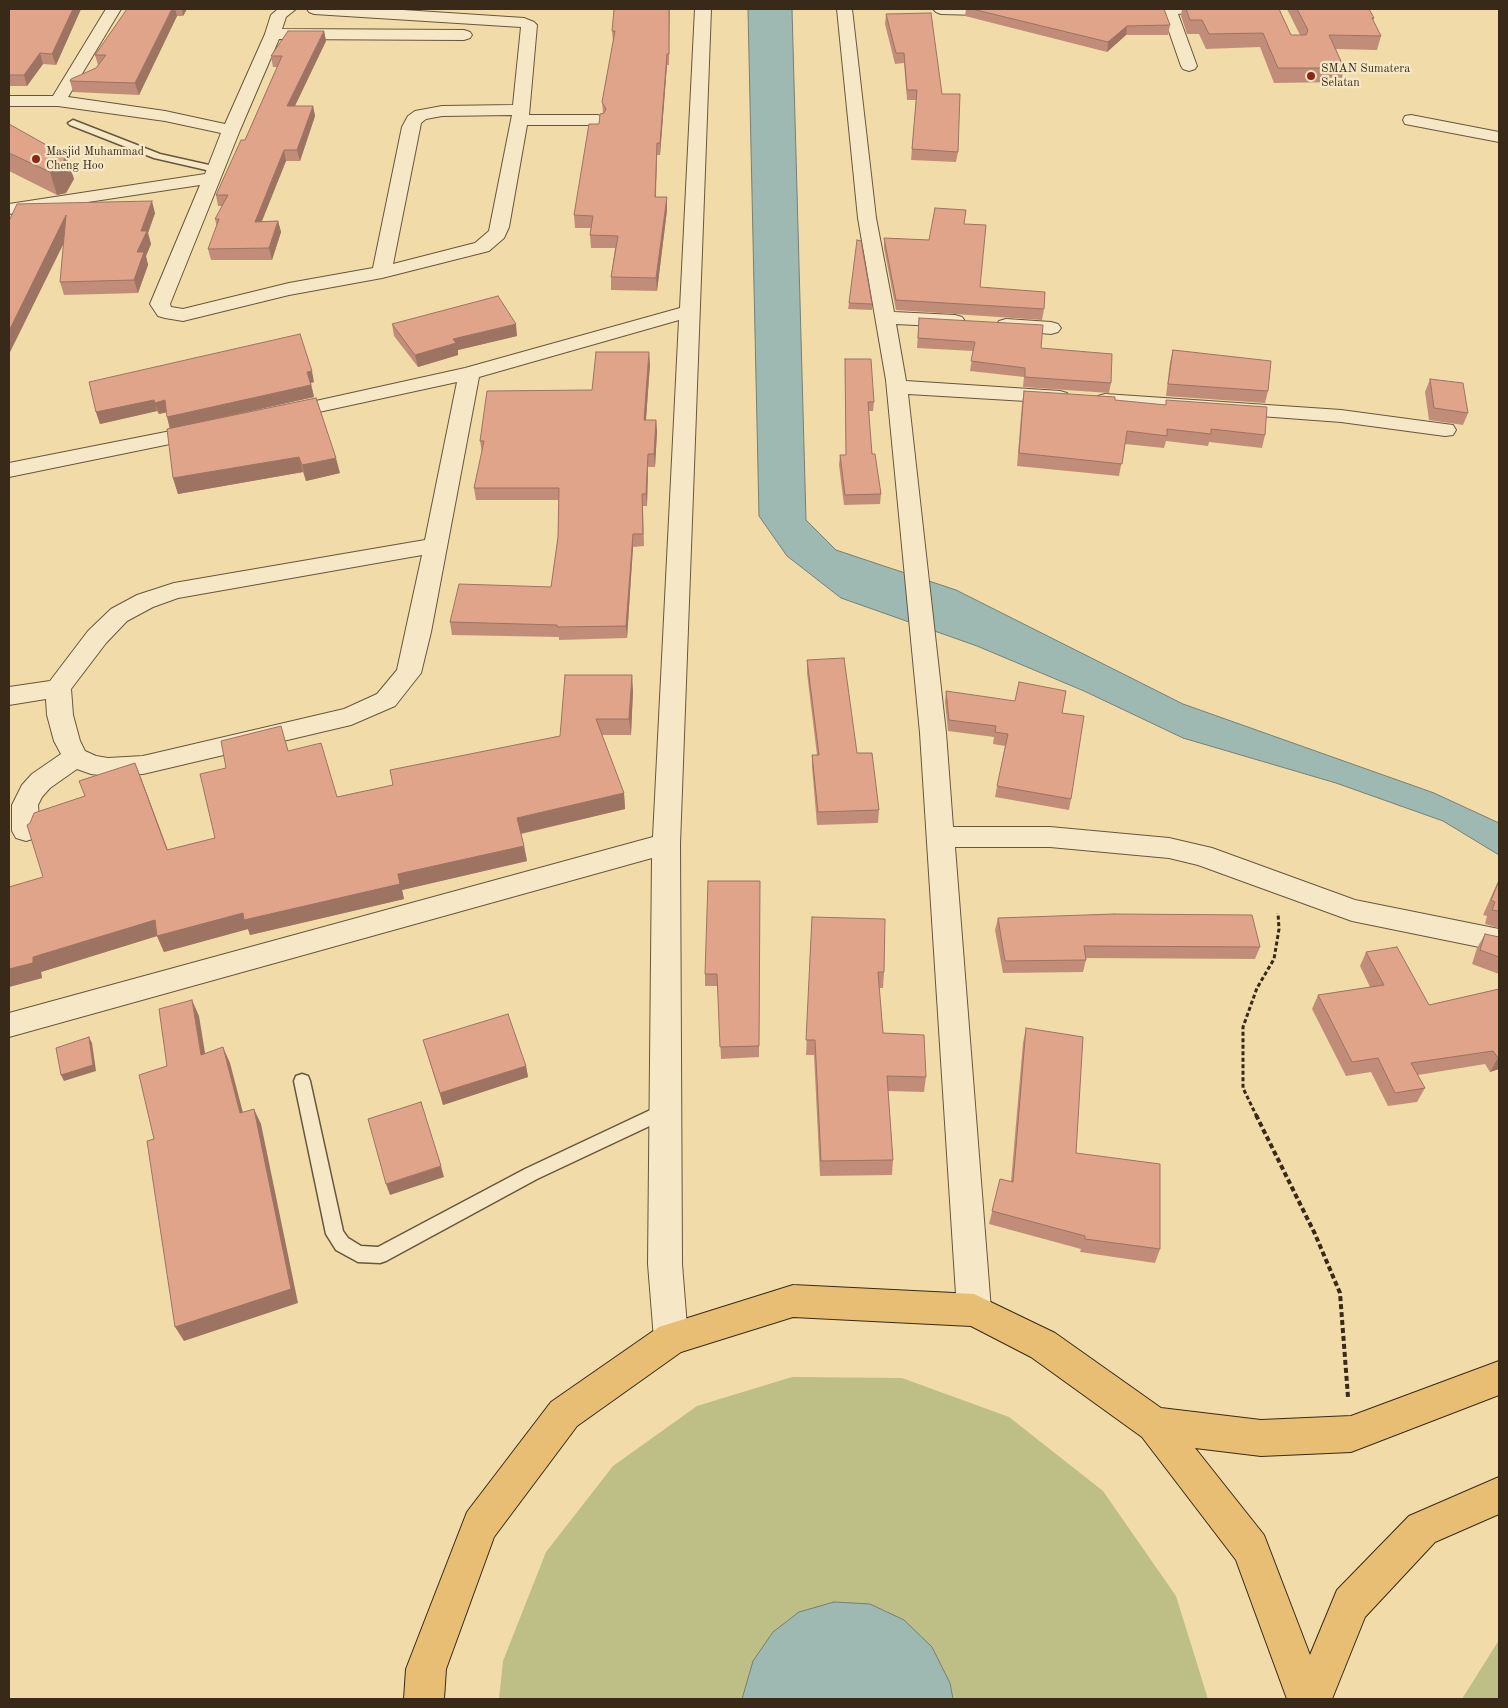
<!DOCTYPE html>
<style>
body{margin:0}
#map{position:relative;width:1508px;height:1708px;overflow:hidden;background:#f1dca9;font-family:"Old Standard TT",serif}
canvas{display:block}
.frame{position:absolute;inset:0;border:10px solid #392918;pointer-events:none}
</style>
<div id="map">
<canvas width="1508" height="1708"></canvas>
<div class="frame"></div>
</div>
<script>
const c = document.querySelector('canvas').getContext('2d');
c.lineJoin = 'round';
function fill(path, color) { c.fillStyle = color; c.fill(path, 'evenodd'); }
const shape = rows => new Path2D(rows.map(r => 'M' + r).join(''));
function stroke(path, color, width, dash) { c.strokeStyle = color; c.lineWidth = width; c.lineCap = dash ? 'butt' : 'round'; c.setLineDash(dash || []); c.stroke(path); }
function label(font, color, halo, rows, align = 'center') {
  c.font = font + ' "Old Standard TT",serif'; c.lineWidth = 4.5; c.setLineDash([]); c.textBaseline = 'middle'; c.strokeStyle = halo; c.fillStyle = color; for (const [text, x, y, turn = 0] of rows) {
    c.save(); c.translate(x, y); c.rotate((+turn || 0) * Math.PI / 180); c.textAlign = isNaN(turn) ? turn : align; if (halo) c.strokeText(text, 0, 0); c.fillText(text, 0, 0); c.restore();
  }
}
fill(shape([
 [792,1377,902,1378,1009,1417,1103,1491,1176,1596,1208,1699,499,1699,503,1661,546,1552,613,1466,697,1406],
 [1499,1640,1499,1699,1462,1699]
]), '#bdbf86');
const water = shape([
 [748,9,792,9,806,520,836,550,956,590,1183,704,1434,793,1499,823,1499,855,1443,821,1336,783,1183,738,1084,691,977,646,841,598,787,556,759,516,748,9],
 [834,1602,870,1604,904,1620,932,1647,950,1683,953,1699,742,1699,753,1661,773,1632,799,1612,834,1602]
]);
fill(water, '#9eb9b2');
stroke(water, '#767f74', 1);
const lane = shape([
 [73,120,160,154,218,167,220,169,215,172,154,158,70,125,68,123,73,120],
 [302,1074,308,1076,310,1081,343,1231,348,1238,361,1246,378,1247,525,1169,661,1105,667,1103,673,1105,676,1110,673,1115,537,1179,386,1261,380,1263,358,1262,336,1250,326,1234,294,1081,296,1076,302,1074]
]);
const street = shape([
 [106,9,121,9,68,97,165,111,225,124,265,34,271,15,278,9,296,9,286,17,282,29,464,30,470,32,472,35,470,38,464,40,279,39,240,130,170,304,171,307,183,309,289,283,373,268,402,127,408,116,415,111,442,106,513,105,521,27,314,14,309,12,307,9,388,9,524,18,534,22,537,25,529,115,597,115,603,116,605,120,603,124,597,125,527,125,509,227,504,238,489,251,382,278,289,295,183,321,165,318,158,316,150,304,200,185,9,214,9,204,205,174,221,133,165,121,58,106,9,106,9,96,53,96,106,9],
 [512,115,489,231,475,243,393,264,421,123,426,119,442,116,512,115],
 [695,9,711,9,680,844,682,1264,688,1339,683,1351,671,1355,659,1351,654,1339,648,1264,652,858,9,1037,9,1013,653,837,679,320,479,377,431,632,421,673,395,706,351,725,143,774,108,776,91,774,77,769,50,788,42,797,38,805,40,831,36,838,26,841,16,838,12,831,12,805,22,785,32,774,61,754,54,741,47,715,46,699,9,705,9,687,50,681,88,631,111,609,137,595,174,583,425,540,457,382,282,420,275,418,271,414,275,410,465,368,680,308,695,9],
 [422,555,397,670,377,694,344,709,143,756,108,758,96,756,85,751,80,741,73,715,71,689,106,643,127,621,153,607,178,598,422,555],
 [837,9,852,9,876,218,894,312,955,315,962,317,965,321,962,325,955,327,896,324,906,381,1060,391,1067,393,1070,397,1067,401,1060,403,908,394,946,733,953,827,1050,827,1169,838,1212,848,1355,900,1499,929,1499,951,1352,921,1198,865,1169,858,1050,847,955,847,991,1310,986,1321,974,1326,962,1321,957,1310,920,733,886,380,858,218,837,9],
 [933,9,1026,9,1027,11,1024,14,1019,16,941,14,936,12,933,9],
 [1122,9,1198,9,1196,12,1178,14,1197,66,1195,69,1189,71,1183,69,1181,66,1163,14,1128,16,1123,14,1120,11,1122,9],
 [1411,115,1499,132,1499,142,1405,124,1403,120,1405,116,1411,115],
 [1006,319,1051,322,1058,324,1061,328,1058,332,1051,334,999,329,996,325,999,321,1006,319],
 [1105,394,1341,410,1445,424,1453,425,1456,430,1453,435,1445,436,1341,422,1098,404,1095,400,1098,396,1105,394],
 [206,424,214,425,217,430,214,435,9,477,9,463,206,424]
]);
const highway = shape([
 [793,1285,974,1294,1055,1333,1161,1408,1261,1420,1351,1416,1499,1361,1499,1395,1351,1452,1261,1456,1195,1448,1264,1535,1310,1655,1337,1590,1409,1516,1499,1477,1499,1514,1435,1542,1365,1617,1332,1699,1287,1699,1236,1560,1142,1437,1031,1357,971,1326,793,1317,681,1352,577,1426,494,1537,446,1669,444,1699,404,1699,406,1669,467,1512,551,1402,659,1327,793,1285]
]);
stroke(lane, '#67563c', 3);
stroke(street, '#67563c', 2);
stroke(highway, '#392918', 2);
stroke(shape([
 [1257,1117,1243,1088,1243,1027,1257,988,1274,959,1279,929,1278,913]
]), '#392918', 3, [4, 2.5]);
stroke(shape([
 [1256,1115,1315,1234,1340,1293,1348,1397]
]), '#392918', 4, [5, 3]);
fill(lane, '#f6e8c7');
fill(street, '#f6e8c7');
fill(highway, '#e8be74');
fill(shape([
 [9,9,81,9,56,65,43,64,27,86,9,86],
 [127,9,187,9,183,16,177,16,139,95,73,92,70,81,96,68,98,65,95,55],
 [670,9,669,65,667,65,660,155,657,155,656,197,667,197,667,210,657,291,611,290,611,277,615,248,591,248,590,235,591,228,575,228,574,215,599,124,603,113,602,102,613,42,612,31],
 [966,9,1164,9,1170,25,1168,35,1126,35,1107,52,965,16],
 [1182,9,1279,9,1291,35,1300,35,1287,9,1369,9,1374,18,1373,21,1381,36,1377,50,1336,49,1344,68,1341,82,1274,83,1260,47,1206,49,1199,34,1187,34,1181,16],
 [886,14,942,94,958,152,956,162,911,160,916,100,907,100,904,63,895,64,885,24],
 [324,31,326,41,295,106,313,106,315,116,300,161,286,161,262,221,278,221,281,232,272,260,211,260,208,249,217,227,215,219,222,206,218,206,216,195,245,140,277,67,273,67,271,56],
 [9,124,66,156,74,179,66,193,57,195,9,171],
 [155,213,148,233,151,244,146,256,148,265,138,293,64,295,60,282,64,243,9,354,9,221],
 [964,224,980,287,1044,309,1042,320,896,310,884,248,884,238,929,240],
 [849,303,872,304,872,310,848,309],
 [919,318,1041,348,1111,383,1109,393,1023,387,1024,377,970,371,973,351,917,348],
 [392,324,517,336,458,350,458,355,418,367,394,336],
 [1173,350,1268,391,1265,403,1166,396,1170,362],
 [845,359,874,402,873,411,868,411,872,454,881,494,880,504,844,505,839,465,840,455,846,455],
 [650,364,646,420,656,420,657,432,655,467,648,467,647,506,643,506,644,546,633,547,627,638,559,640,559,637,452,635,450,622,551,587,558,537,559,500,476,500,474,488,482,453,480,441],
 [1430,379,1468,413,1463,425,1429,420,1425,392],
 [89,382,314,382,311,383,314,397,196,423,340,473,306,481,303,472,178,494,173,478,170,429,166,412,159,414,157,411,100,424,96,412],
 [1024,391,1115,400,1265,435,1262,448,1209,442,1208,446,1166,441,1164,448,1125,444,1119,476,1017,466,1022,403],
 [807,660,857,753,879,810,878,823,817,825,812,767,812,755,817,755,807,673],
 [633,690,631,735,602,735,624,793,625,809,521,834,524,846,527,861,402,890,404,899,250,935,248,929,164,952,157,936,41,972,42,978,9,987,43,877,141,778,168,850,215,838,226,768,286,742,288,751,337,797,393,785,560,736],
 [946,691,1062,713,1071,799,1069,810,995,797,1005,746,993,744,994,737,948,731,945,702],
 [1499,879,1499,928,1485,924,1487,916,1483,915],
 [760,881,759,1057,721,1059,718,986,705,986,705,974],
 [812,917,884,972,883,988,879,988,883,1033,926,1077,924,1092,888,1091,893,1160,892,1175,820,1176,814,1055,806,1055],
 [998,918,1260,947,1255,959,1086,958,1086,960,1083,972,1003,973,995,930],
 [1485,934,1499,937,1499,974,1472,964,1477,948],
 [1366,952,1429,1005,1499,989,1499,1069,1490,1072,1485,1064,1418,1075,1425,1088,1417,1102,1388,1106,1371,1072,1346,1076,1312,1009,1318,995,1370,987,1360,966],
 [1026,1028,1076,1153,1160,1249,1155,1263,1080,1252,1081,1249,989,1224,1000,1179,1011,1181,1023,1043],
 [423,1040,526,1066,528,1077,443,1105]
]), '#c18d78');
fill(shape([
 [73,9,81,9,56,65,52,54],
 [172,9,175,9,177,16,139,95,135,83],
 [182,9,187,9,183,16],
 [1127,26,1126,35,1107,52,1108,42],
 [324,31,326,41,290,116,287,106],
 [40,53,43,64,27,86,24,75],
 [667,54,667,65,660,155,660,143],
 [313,106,315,116,300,161,297,150],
 [657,143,657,155,655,210,655,197],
 [284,150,286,161,257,233,255,222],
 [66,156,74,179,66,193,57,195,50,172],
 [667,197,667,210,657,291,656,278],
 [152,201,155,213,148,233,151,244,146,256,148,265,138,293,134,280,137,252,141,231],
 [66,215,71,228,9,354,9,331],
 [278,221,281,232,272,260,269,248],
 [516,324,517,336,458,350,458,355,418,367,415,355,453,339],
 [649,352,650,364,645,432,644,420],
 [312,371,314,382,309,383,307,372],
 [311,385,314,397,170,429,167,417],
 [154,400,157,411,100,424,96,412],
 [165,400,168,412,159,414,155,403],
 [656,420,657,432,655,467,654,454],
 [648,454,648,467,647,506,646,494],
 [299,457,303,472,178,494,173,478],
 [336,458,340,473,306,481,302,465],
 [633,534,633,547,627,638,626,626],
 [632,675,633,690,631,735,629,719],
 [135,763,141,778,173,865,167,850],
 [624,793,625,809,519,834,517,818],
 [524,846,527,861,402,890,404,899,250,935,248,929,164,952,157,936,41,972,42,978,9,987,9,969,33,957,155,920,243,913,398,874],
 [192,1000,199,1016,208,1071,201,1055],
 [89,1037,92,1043,96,1071,64,1081,61,1075],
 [223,1047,230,1063,247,1128,240,1113],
 [1498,1058,1499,1058,1499,1069,1490,1072],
 [526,1066,528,1077,443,1105,440,1093],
 [254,1109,261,1124,298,1303,184,1341,175,1327],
 [441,1166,444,1177,390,1195,386,1184]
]), '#9d7361');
const building = shape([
 [9,9,73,9,52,54,40,53,24,75,9,75,9,9],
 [127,9,172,9,135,83,70,81,71,79,96,68,106,55,95,55,127,9],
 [614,9,669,9,669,54,667,54,660,143,657,143,655,197,667,197,656,278,611,277,618,236,590,235,593,216,574,215,589,124,599,124,600,114,604,113,606,109,602,102,615,31,612,31,614,9],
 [972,9,1164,9,1170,25,1127,26,1108,42,972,9],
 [1186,9,1279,9,1291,35,1306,35,1308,30,1297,9,1369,9,1374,18,1372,18,1381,36,1329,35,1344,68,1278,68,1263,33,1209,34,1202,20,1190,20,1186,9],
 [931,13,942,94,960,94,958,152,912,149,917,90,907,90,904,53,896,53,886,14,931,13],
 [288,31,324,31,287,106,313,106,297,150,284,150,255,222,278,221,269,248,208,249,219,219,215,219,228,195,216,195,241,140,245,140,282,56,271,56,288,31],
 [9,124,66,156,58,171,50,172,9,153,9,124],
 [152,201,141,231,147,231,137,252,144,252,134,280,60,282,66,215,9,331,9,221,17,204,152,201],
 [935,208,966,210,964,224,986,225,980,287,1045,292,1044,309,896,300,884,238,929,240,935,208],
 [857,240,861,241,872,304,849,303,857,240],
 [498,296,516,324,453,339,456,343,415,355,392,324,498,296],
 [919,318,1043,325,1041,348,1112,354,1111,383,1025,377,1025,368,971,361,975,342,918,338,919,318],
 [300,334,312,371,307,372,311,385,167,417,165,400,155,403,154,400,96,412,89,382,300,334],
 [1173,350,1271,361,1268,391,1168,384,1173,350],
 [596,352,649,352,644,420,656,420,654,454,648,454,646,494,642,494,643,534,633,534,626,626,557,627,557,625,450,622,459,584,551,587,558,537,559,488,474,488,484,441,480,441,487,391,592,390,596,352],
 [845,359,871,359,874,402,868,402,872,454,875,454,881,494,845,495,840,455,846,455,845,359],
 [1430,379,1463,383,1468,413,1434,408,1430,379],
 [1024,391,1115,397,1115,400,1166,405,1166,400,1267,407,1265,435,1211,429,1211,434,1167,429,1167,436,1127,431,1122,464,1019,453,1024,391],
 [316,398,336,458,302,465,299,457,173,478,167,429,316,398],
 [844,658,857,753,872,753,879,810,818,812,812,755,819,755,807,660,844,658],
 [565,675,632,675,629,719,596,719,624,793,517,818,524,846,398,874,400,884,244,920,243,913,157,936,155,920,33,957,33,963,9,969,9,887,43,877,27,825,30,823,34,813,85,796,79,781,135,763,167,850,215,838,200,774,226,768,221,741,281,726,288,751,321,743,337,797,393,785,390,770,560,736,565,675],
 [1019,682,1066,691,1062,713,1084,716,1071,799,997,786,1008,734,995,732,996,726,949,720,946,691,1015,701,1019,682],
 [708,881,760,881,759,1046,720,1047,717,974,705,974,708,881],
 [1499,881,1499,911,1492,910,1495,902,1491,900,1499,881],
 [1114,914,1252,915,1260,947,1084,946,1086,960,1005,961,998,918,1114,914],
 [812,917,885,919,884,972,878,972,883,1033,924,1035,926,1077,887,1076,893,1160,821,1161,815,1040,806,1040,812,917],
 [1485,934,1499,937,1499,957,1480,950,1485,934],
 [1397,947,1429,1005,1499,989,1499,1058,1498,1058,1493,1051,1411,1063,1425,1088,1395,1093,1378,1058,1352,1062,1318,995,1384,985,1366,952,1397,947],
 [192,1000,201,1055,223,1047,240,1113,254,1109,291,1289,175,1327,147,1141,154,1139,139,1075,167,1066,159,1009,192,1000],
 [508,1014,526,1066,440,1093,423,1040,508,1014],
 [1026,1028,1083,1037,1076,1153,1160,1164,1160,1249,1085,1239,1085,1236,992,1211,1000,1179,1013,1182,1026,1028],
 [89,1037,93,1065,61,1075,56,1048,89,1037],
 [421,1102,441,1166,386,1184,368,1119,421,1102]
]);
fill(building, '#e0a48b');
stroke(building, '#9d7361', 1);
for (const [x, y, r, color] of [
 [1311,76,5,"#8f2418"],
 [36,159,5,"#8f2418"]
]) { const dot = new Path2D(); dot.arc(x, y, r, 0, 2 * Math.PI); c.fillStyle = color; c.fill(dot); stroke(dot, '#f6e8c7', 2); }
label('12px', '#392918', '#f6e8c7', [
 ["SMAN Sumatera",1321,69],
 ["Selatan",1321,83],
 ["Masjid Muhammad",46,152],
 ["Cheng Hoo",46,166]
], 'left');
</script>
